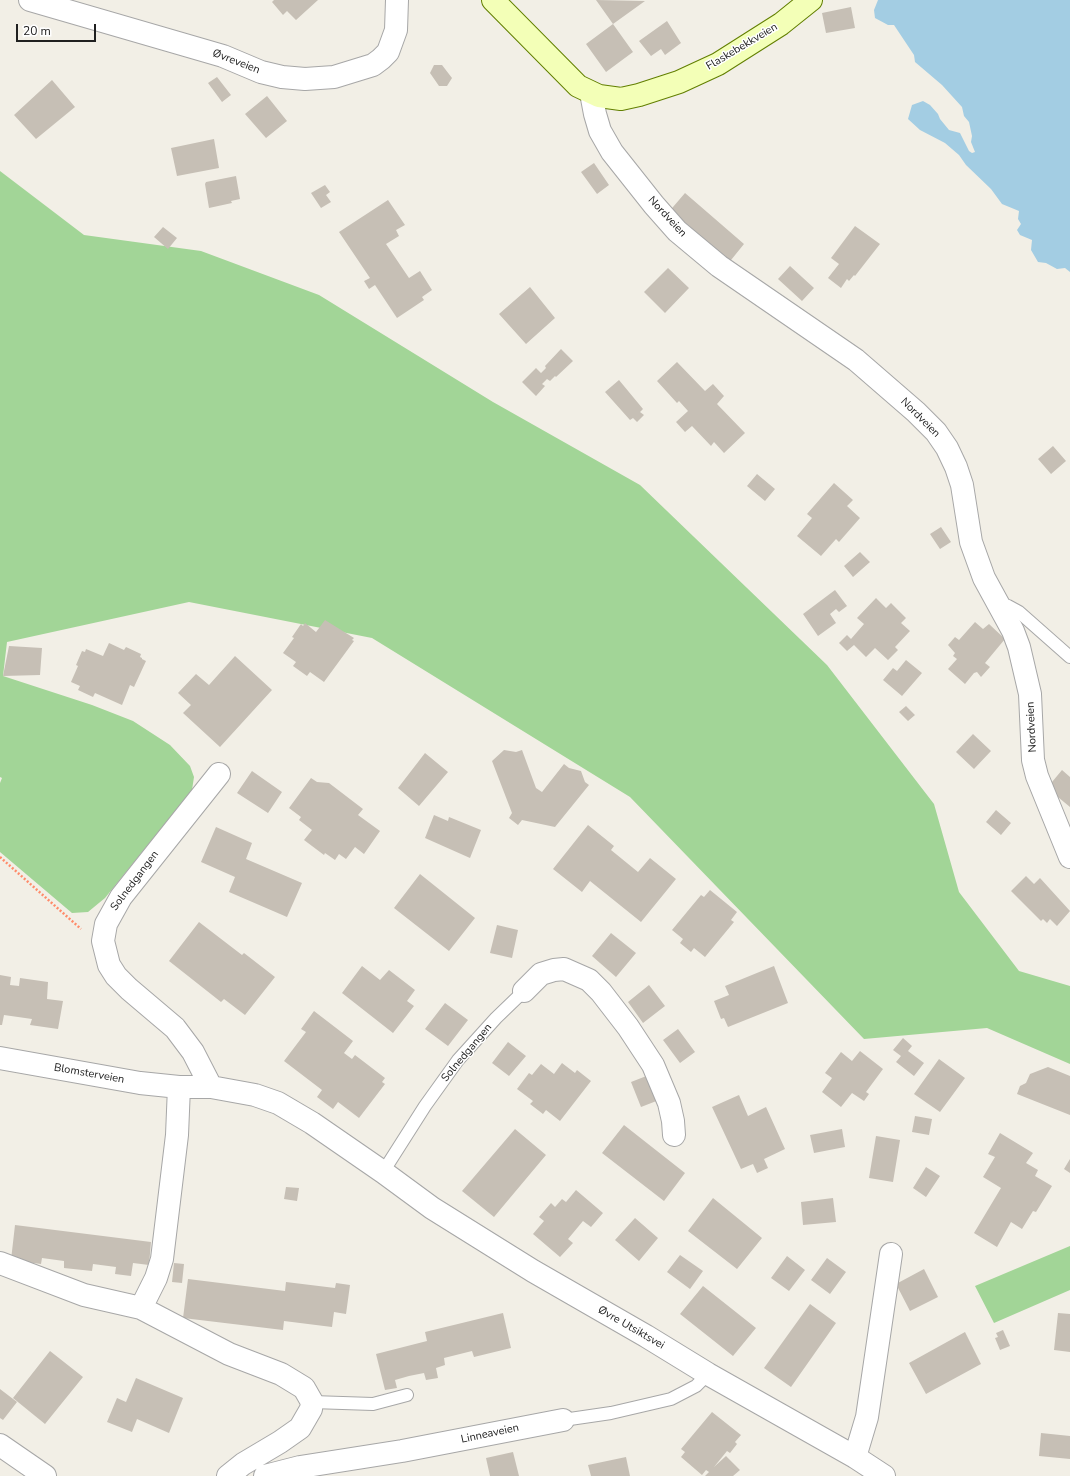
<!DOCTYPE html>
<meta charset="utf-8">
<style>
body{margin:0}
#map{position:relative;width:1070px;height:1476px;overflow:hidden;background:#f2efe6;font-family:"Nunito Sans",sans-serif}
canvas{display:block}
.scale{position:absolute;left:16px;top:24px;width:80px;height:18px;box-sizing:border-box;border:2px solid #202020;border-top:0;padding-left:5px;font-size:12px;line-height:14px;white-space:nowrap;color:#202020;-webkit-text-stroke:3px #fff;paint-order:stroke}
</style>
<div id="map">
<canvas width="1070" height="1476"></canvas>
<div class="scale">20 m</div>
</div>
<script>
const c = document.querySelector('canvas').getContext('2d');
c.lineJoin = 'round';
function fill(path, color) { c.fillStyle = color; c.fill(path, 'evenodd'); }
const shape = rows => new Path2D(rows.map(r => 'M' + r).join(''));
function stroke(path, color, width, dash) { c.strokeStyle = color; c.lineWidth = width; c.lineCap = dash ? 'butt' : 'round'; c.setLineDash(dash || []); c.stroke(path); }
function label(font, color, halo, rows, align = 'center') {
  c.font = font + ' "Nunito Sans",sans-serif'; c.lineWidth = 3; c.setLineDash([]); c.textBaseline = 'middle'; c.strokeStyle = halo; c.fillStyle = color; for (const [text, x, y, turn = 0] of rows) {
    c.save(); c.translate(x, y); c.rotate((+turn || 0) * Math.PI / 180); c.textAlign = isNaN(turn) ? turn : align; if (halo) c.strokeText(text, 0, 0); c.fillText(text, 0, 0); c.restore();
  }
}
fill(shape([
 [0,171,84,235,201,251,319,295,493,402,640,485,827,665,934,804,959,892,1019,971,1070,986,1070,1064,987,1028,864,1039,630,797,372,638,189,602,7,642,3,676,92,705,133,721,170,745,190,766,194,777,192,790,105,898,88,912,72,913,0,852,0,783,2,778,0,777],
 [1070,1246,1070,1290,994,1323,975,1286]
]), '#a2d597');
fill(shape([
 [878,0,1070,0,1070,272,1065,268,1057,269,1046,263,1038,262,1031,250,1032,240,1020,235,1017,230,1021,224,1018,219,1019,211,1002,204,991,189,966,165,959,155,945,143,920,130,908,119,912,105,923,101,930,105,938,114,940,119,949,130,960,133,969,151,972,153,975,152,971,142,972,136,969,122,964,116,962,107,942,85,915,62,914,55,894,25,888,25,875,18,874,10]
]), '#a3cde3');
fill(shape([
 [274,0,318,0,296,20,287,11,283,15,272,2],
 [596,0,645,1,613,24,633,52,606,72,586,44,613,24],
 [851,7,855,28,826,33,822,13],
 [667,21,681,43,665,55,661,49,651,56,639,41],
 [434,65,442,65,452,78,447,86,439,86,430,73],
 [217,77,231,95,222,102,208,83],
 [52,80,75,107,36,139,14,115],
 [267,96,287,121,266,138,245,114],
 [214,139,219,168,177,176,171,148],
 [594,163,609,185,597,194,581,172],
 [236,176,240,199,231,201,232,203,209,208,205,184,206,182],
 [325,185,330,192,326,195,331,202,321,208,311,193],
 [685,193,744,244,727,265,667,214],
 [388,200,405,225,396,230,399,236,386,244,409,278,420,271,432,290,422,297,424,300,397,318,375,285,369,289,364,281,370,278,339,232],
 [855,226,880,244,855,276,854,275,849,281,847,279,841,288,828,278,839,264,831,258],
 [163,227,177,238,168,249,154,237],
 [790,266,814,288,802,301,778,279],
 [668,268,689,288,665,313,644,292],
 [530,287,555,318,526,344,499,314],
 [561,349,573,361,556,377,555,376,550,381,547,379,542,384,545,386,536,396,522,382,536,368,541,373,546,368,545,366],
 [677,362,705,391,713,384,724,396,717,404,745,433,724,453,714,442,711,446,692,426,685,432,676,422,688,411,679,401,677,403,657,381],
 [619,380,643,409,640,412,644,415,637,422,633,418,630,420,605,392],
 [1053,446,1066,461,1051,474,1038,459],
 [757,474,775,489,765,501,747,486],
 [834,483,853,500,847,506,860,518,839,542,836,539,821,556,797,536,812,518,807,514],
 [941,527,951,542,940,549,930,534],
 [860,552,870,562,853,577,844,566],
 [835,590,847,606,839,612,836,609,830,614,836,623,818,636,803,614],
 [876,598,886,608,891,603,906,618,901,623,910,631,895,647,898,650,888,660,875,648,866,657,854,645,847,651,839,643,847,635,855,643,851,639,864,624,857,618],
 [325,620,354,638,352,640,354,641,324,682,310,672,307,676,293,666,296,662,283,653,294,638,292,637,301,624,303,626,305,623,316,632],
 [975,622,983,629,989,624,1005,639,985,663,990,667,981,677,977,672,974,673,965,684,948,669,957,659,953,656,955,653,948,645,955,637,959,640],
 [109,643,124,650,126,647,141,654,140,657,142,658,142,659,146,661,134,687,130,685,122,705,95,693,93,697,78,690,80,686,71,682,78,666,76,665,82,651,85,652,86,649,103,656],
 [9,646,42,648,40,675,3,676],
 [235,656,272,690,220,747,183,713,191,705,178,693,196,674,209,685],
 [906,660,922,673,902,696,883,680,893,668,897,671],
 [906,706,915,715,908,721,899,712],
 [973,734,991,751,974,769,956,752],
 [504,750,516,752,522,750,536,788,542,792,564,764,569,768,581,771,585,782,589,785,555,827,522,820,518,825,509,818,512,813,492,761],
 [425,753,448,772,419,806,398,788],
 [1062,770,1070,777,1070,807,1047,788],
 [252,771,282,792,268,813,237,793],
 [311,778,317,782,329,783,363,809,358,815,380,831,364,854,355,847,346,859,339,854,335,860,325,853,324,855,304,840,312,830,299,820,301,817,289,808],
 [996,810,1011,823,1001,835,986,822],
 [434,815,448,821,449,817,481,830,470,858,425,838],
 [588,825,614,846,611,850,638,872,650,858,676,879,641,922,590,881,582,892,553,869],
 [216,827,252,843,246,859,302,883,287,917,229,892,235,877,201,862],
 [420,874,475,918,449,951,394,908],
 [1026,876,1034,884,1040,878,1070,911,1057,926,1050,919,1047,923,1043,919,1041,921,1011,891],
 [710,890,737,912,731,920,734,922,705,957,694,948,691,952,680,943,683,939,672,930,701,895,704,897],
 [199,922,242,955,244,953,275,977,245,1015,224,999,221,1002,169,961],
 [497,925,518,930,512,958,490,953],
 [611,933,636,953,616,977,592,956],
 [362,966,380,980,389,970,415,990,407,1001,414,1006,393,1033,342,993],
 [774,966,788,1003,728,1027,724,1018,721,1019,714,1001,729,995,725,986],
 [0,975,11,977,10,985,19,986,20,978,48,982,47,999,63,1001,58,1029,30,1025,32,1019,4,1015,2,1025,0,1025],
 [649,985,665,1006,643,1023,628,1002],
 [445,1003,468,1020,448,1046,425,1029],
 [314,1011,353,1041,344,1053,352,1059,355,1055,385,1078,382,1082,385,1084,359,1118,338,1102,333,1109,317,1097,322,1090,284,1061,306,1032,301,1029],
 [678,1029,695,1052,680,1063,663,1040],
 [903,1038,912,1046,908,1051,924,1063,914,1076,896,1062,901,1056,893,1050],
 [508,1042,526,1056,509,1076,492,1063],
 [860,1051,883,1069,866,1092,869,1094,864,1101,852,1093,841,1107,822,1092,832,1078,825,1073,841,1052,852,1061],
 [939,1059,965,1078,940,1112,914,1094],
 [562,1063,575,1073,577,1070,591,1081,560,1121,546,1110,543,1114,530,1104,533,1101,517,1089,529,1073,532,1075,541,1064,554,1074],
 [1048,1067,1070,1076,1070,1115,1017,1094,1020,1086,1026,1083,1030,1074],
 [649,1075,659,1100,641,1107,631,1082],
 [739,1095,748,1116,766,1107,785,1149,764,1159,768,1168,757,1173,753,1164,741,1169,712,1107],
 [915,1116,932,1119,929,1135,912,1132],
 [624,1125,685,1173,664,1201,602,1153],
 [515,1129,546,1155,494,1217,462,1191],
 [842,1129,845,1147,814,1153,810,1135],
 [1000,1133,1033,1153,1026,1163,1038,1170,1035,1176,1052,1186,1036,1212,1033,1211,1022,1229,1011,1222,997,1247,974,1233,1001,1188,983,1177,995,1157,988,1154],
 [876,1136,900,1140,893,1182,869,1178],
 [1070,1159,1070,1173,1064,1169],
 [926,1167,940,1176,926,1197,913,1188],
 [286,1187,299,1188,297,1201,284,1199],
 [576,1190,603,1213,591,1227,583,1221,568,1239,573,1243,560,1257,533,1234,544,1221,539,1217,551,1203,555,1207,562,1199,566,1202],
 [713,1198,762,1238,737,1269,688,1231],
 [833,1198,836,1222,803,1225,801,1202],
 [635,1218,658,1238,639,1261,615,1240],
 [15,1225,151,1242,149,1265,133,1263,131,1276,115,1274,116,1267,93,1264,92,1271,64,1268,64,1261,42,1258,41,1264,11,1260],
 [680,1255,703,1271,690,1289,667,1272],
 [787,1256,805,1270,789,1291,771,1278],
 [827,1258,846,1272,830,1294,811,1280],
 [174,1263,184,1264,182,1283,172,1282],
 [924,1269,938,1297,910,1311,896,1284],
 [188,1279,285,1291,286,1282,335,1288,336,1283,350,1285,346,1314,334,1312,332,1327,284,1321,283,1330,183,1318],
 [703,1286,756,1328,733,1356,680,1314],
 [810,1304,836,1323,791,1387,764,1368],
 [503,1313,511,1348,474,1357,472,1351,444,1358,445,1365,436,1368,438,1378,426,1380,424,1373,409,1376,395,1380,397,1388,385,1390,376,1354,427,1341,425,1332],
 [1058,1313,1070,1314,1070,1352,1054,1350],
 [1003,1330,1010,1346,1000,1350,995,1338,998,1337,996,1333],
 [965,1332,981,1364,926,1394,909,1363],
 [50,1351,83,1377,45,1424,13,1398],
 [136,1378,183,1398,169,1433,137,1419,132,1432,107,1422,117,1398,126,1402],
 [0,1389,17,1402,3,1420,0,1418],
 [712,1412,741,1435,735,1442,737,1444,730,1453,727,1451,714,1467,726,1456,740,1470,733,1476,705,1476,709,1472,706,1470,702,1475,681,1457,685,1452,681,1449],
 [1041,1433,1070,1436,1070,1459,1039,1456],
 [513,1452,519,1476,490,1476,486,1458],
 [626,1457,630,1476,591,1476,588,1465]
]), '#c6bfb5');
const service = shape([
 [998,604,1008,606,1019,612,1070,657],
 [383,1172,425,1106,458,1060,496,1018,524,991],
 [312,1402,373,1404,407,1395],
 [563,1420,611,1413,671,1399,696,1386,708,1374]
]);
const minor = shape([
 [30,0,223,56,261,72,282,77,305,79,334,77,373,65,381,59,388,52,396,30,397,0],
 [591,93,595,114,600,131,612,152,654,205,677,231,719,266,856,360,916,412,936,432,947,448,956,467,962,485,971,542,984,578,1013,631,1019,647,1030,694,1033,760,1037,776,1070,857],
 [524,991,541,974,554,970,564,969,589,980,601,992,628,1027,653,1065,669,1103,673,1121,674,1135],
 [0,1058,140,1083,179,1087,211,1087,255,1095,278,1103,312,1123,383,1172,432,1208,533,1271,646,1336,708,1374,855,1457,884,1476],
 [211,1087,193,1052,175,1028,129,989,116,976,109,965,103,941,106,924,121,897,219,774],
 [0,1263,84,1295,141,1308,229,1354,281,1374,304,1388,312,1402,311,1409,300,1428,280,1442,243,1464,228,1476],
 [141,1308,156,1278,162,1259,177,1135,179,1087],
 [0,1445,45,1476],
 [855,1457,867,1417,891,1254],
 [265,1476,300,1467,402,1451,563,1420]
]);
const secondary = shape([
 [493,0,578,86,599,96,621,99,639,95,679,82,718,64,781,24,811,0]
]);
stroke(service, '#a7a7a7', 14);
stroke(minor, '#a7a7a7', 24);
stroke(secondary, '#627f00', 24);
stroke(shape([
 [0,857,81,929]
]), '#ff8b6a', 2.5, [2, 2]);
stroke(service, '#fff', 12);
stroke(minor, '#fff', 22);
stroke(secondary, '#f3ffb7', 22);
label('11px', '#202020', '#fff', [
 ["Flaskebekkveien",742,47,-31],
 ["Øvreveien",236,62,21],
 ["Nordveien",667,217,47],
 ["Nordveien",920,418,45],
 ["Nordveien",1032,727,-93],
 ["Solnedgangen",135,881,-53],
 ["Solnedgangen",467,1053,-50],
 ["Blomsterveien",89,1074,10],
 ["Øvre Utsiktsvei",631,1328,30],
 ["Linneaveien",490,1434,-12]
]);
</script>
